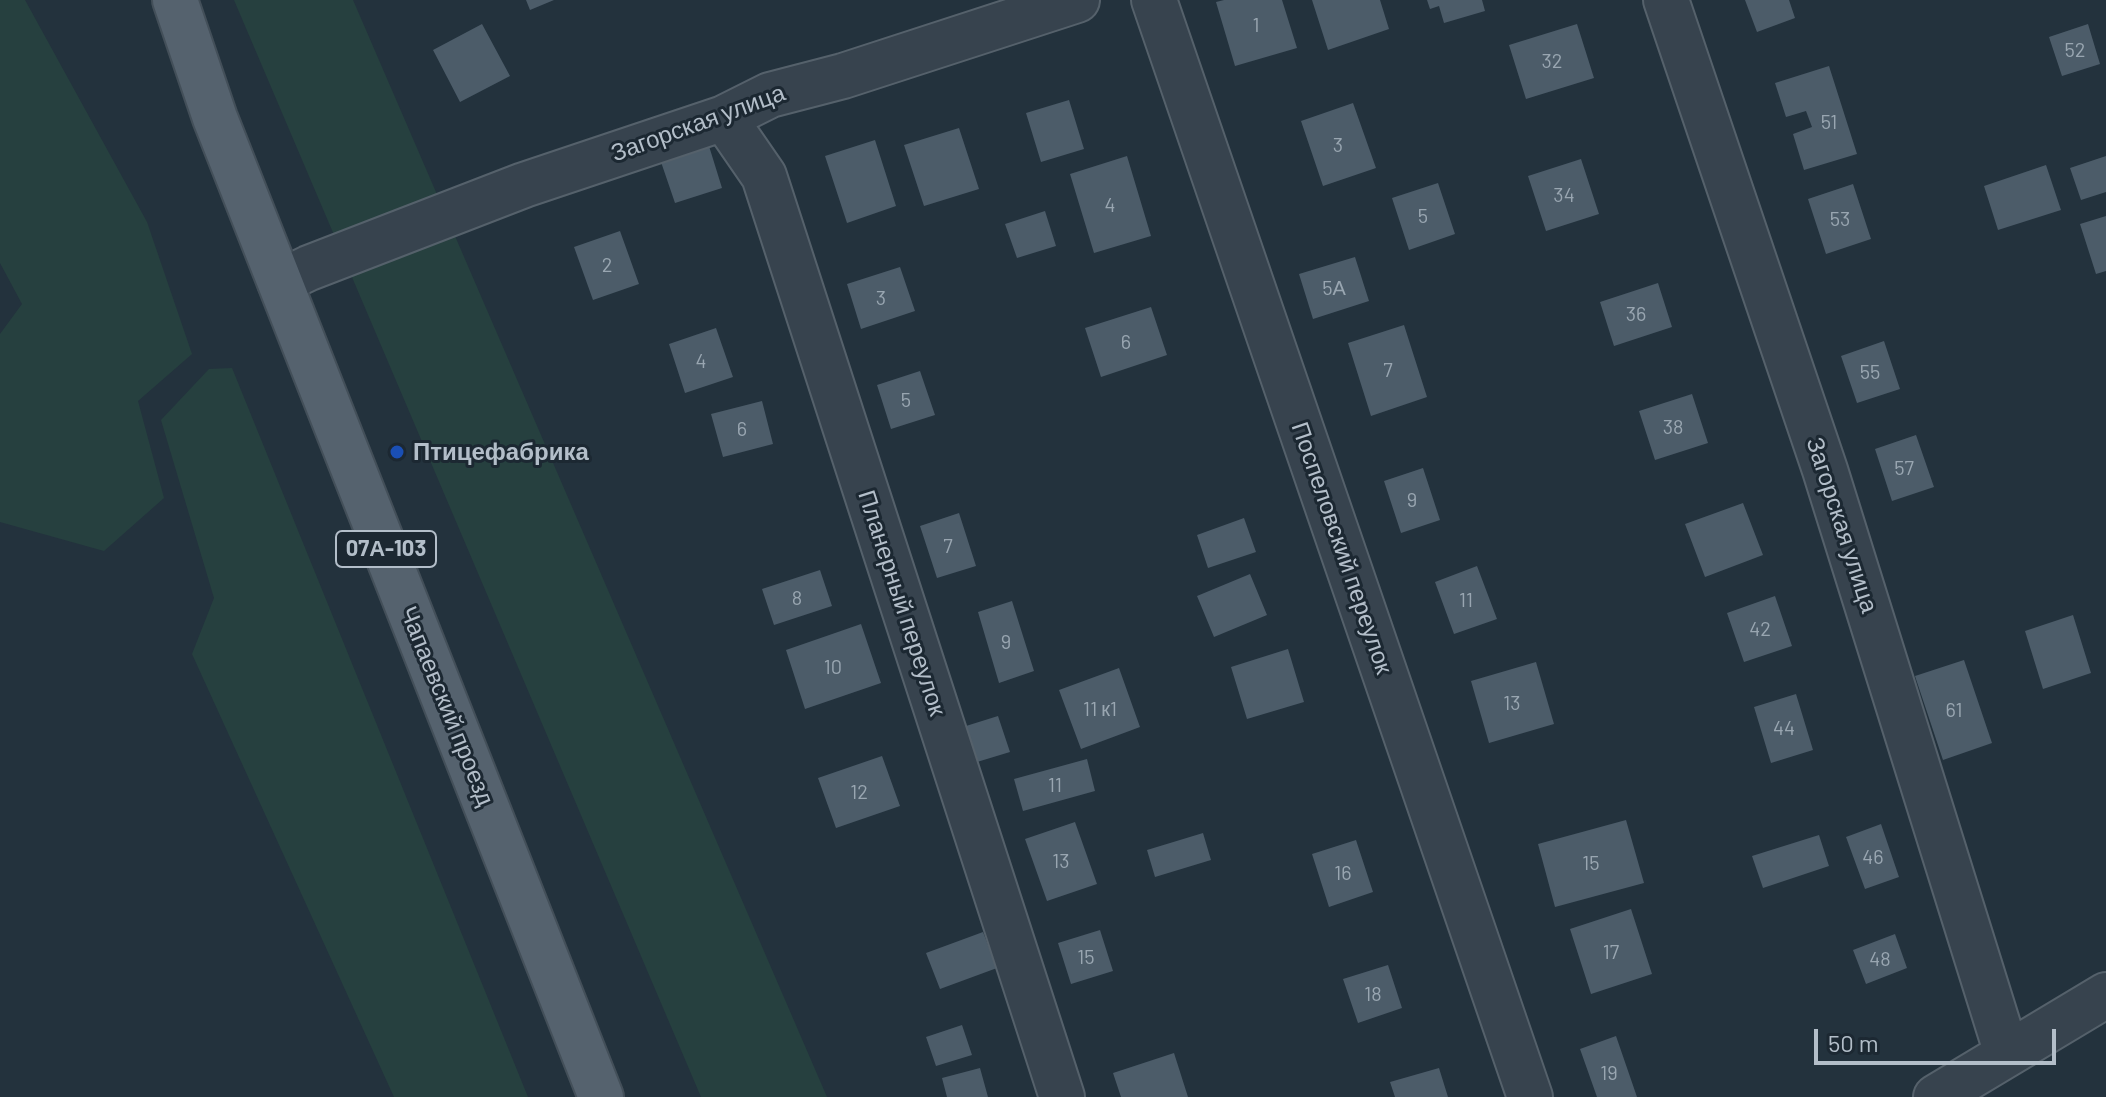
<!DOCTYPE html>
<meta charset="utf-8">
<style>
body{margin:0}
#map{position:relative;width:2106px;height:1097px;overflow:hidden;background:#23323d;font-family:Barlow,sans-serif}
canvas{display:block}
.scale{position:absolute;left:1814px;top:1029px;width:242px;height:36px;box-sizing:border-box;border:4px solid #b3bec9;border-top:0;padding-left:10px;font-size:24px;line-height:28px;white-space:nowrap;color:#b3bec9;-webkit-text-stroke:6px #1c2832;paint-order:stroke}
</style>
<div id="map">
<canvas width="2106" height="1097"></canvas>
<div class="scale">50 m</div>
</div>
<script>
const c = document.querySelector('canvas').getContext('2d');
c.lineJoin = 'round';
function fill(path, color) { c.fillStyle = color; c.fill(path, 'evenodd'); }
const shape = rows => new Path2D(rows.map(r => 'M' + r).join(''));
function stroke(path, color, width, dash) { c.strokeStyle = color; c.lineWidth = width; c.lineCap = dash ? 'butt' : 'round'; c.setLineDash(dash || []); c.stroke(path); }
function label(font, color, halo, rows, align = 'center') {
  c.font = font + ' Barlow,sans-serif'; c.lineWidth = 6; c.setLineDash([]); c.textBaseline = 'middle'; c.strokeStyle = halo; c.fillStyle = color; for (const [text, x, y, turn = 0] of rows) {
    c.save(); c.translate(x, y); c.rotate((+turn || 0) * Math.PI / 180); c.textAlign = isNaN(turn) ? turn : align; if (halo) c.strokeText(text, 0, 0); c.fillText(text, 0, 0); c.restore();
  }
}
fill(shape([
 [0,0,25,0,147,222,192,354,138,401,164,498,104,551,0,522,0,334,22,304,0,263],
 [234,0,353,0,827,1097,701,1097],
 [232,368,528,1097,394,1097,192,654,214,598,161,420,209,369]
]), '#26403f');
fill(shape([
 [526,0,554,0,530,10],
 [1224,0,1282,0,1297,48,1235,66,1216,2],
 [1312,0,1380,0,1389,29,1328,50],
 [1427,0,1482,0,1485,11,1444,23,1439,6,1430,9],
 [1745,0,1789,0,1795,18,1757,32],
 [482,24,510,76,460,102,433,50],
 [1577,24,1594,78,1526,99,1509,45],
 [2088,24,2100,64,2062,76,2049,37],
 [1829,66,1857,154,1804,170,1793,134,1812,127,1806,111,1786,117,1775,83],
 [1069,100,1084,149,1041,162,1026,113],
 [1353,103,1376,168,1323,186,1301,121],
 [959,128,979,189,924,206,904,145],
 [875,140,896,206,847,223,825,156],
 [709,146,722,188,675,203,661,162],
 [1127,156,1151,236,1094,253,1070,174],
 [2106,156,2106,192,2081,200,2070,168],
 [1581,159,1599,214,1546,231,1528,176],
 [2046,165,2061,210,1998,230,1984,186],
 [1438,183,1455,234,1409,250,1392,198],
 [1853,184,1871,239,1826,254,1808,199],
 [1045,211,1056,246,1017,258,1005,224],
 [2106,216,2106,271,2096,274,2080,224],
 [620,231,639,284,593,300,574,247],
 [1355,257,1369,301,1313,319,1299,274],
 [900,267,915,311,861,329,847,284],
 [1658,283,1672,327,1614,346,1600,302],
 [1151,307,1167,355,1101,377,1085,328],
 [1404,325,1427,397,1371,416,1348,343],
 [716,328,733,377,685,393,669,344],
 [1884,341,1900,389,1857,403,1841,356],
 [920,371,935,415,891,429,877,385],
 [1692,394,1708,443,1655,460,1639,411],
 [762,401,773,444,723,457,711,414],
 [1916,435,1934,487,1892,501,1875,449],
 [1423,468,1440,520,1401,533,1384,481],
 [1743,503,1763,555,1705,577,1685,524],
 [959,513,976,566,937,578,920,526],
 [1244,518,1256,552,1208,568,1197,535],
 [1477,566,1497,619,1454,634,1435,582],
 [820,570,832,606,774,625,762,589],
 [1250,574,1267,615,1214,637,1197,596],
 [1775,596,1792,646,1744,662,1727,613],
 [1012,601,1034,671,999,683,978,612],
 [2073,615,2091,673,2043,689,2025,631],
 [861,624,881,683,805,709,786,650],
 [1288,649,1304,702,1247,719,1231,667],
 [1964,660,1992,743,1943,760,1915,676],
 [1536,662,1554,724,1489,743,1471,681],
 [1119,668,1140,727,1081,749,1059,690],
 [1796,694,1813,750,1771,763,1754,707],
 [998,716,1010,752,977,762,966,726],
 [882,756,900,806,836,828,818,778],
 [1087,759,1095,791,1023,811,1014,779],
 [1626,820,1644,883,1555,907,1538,844],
 [1075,822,1097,884,1047,901,1025,839],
 [1881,824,1899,877,1865,889,1846,837],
 [1203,833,1211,860,1155,877,1147,850],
 [1819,835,1829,866,1763,888,1752,856],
 [1356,840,1373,892,1329,907,1312,854],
 [1631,909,1652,974,1591,994,1570,929],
 [1100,930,1113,971,1071,984,1058,943],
 [983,932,997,968,940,989,926,953],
 [1895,934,1907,968,1866,984,1853,950],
 [1388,965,1402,1008,1358,1023,1343,979],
 [962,1025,972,1055,936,1066,926,1037],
 [1616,1036,1637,1097,1597,1097,1580,1049],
 [1174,1053,1188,1097,1121,1097,1113,1073],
 [980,1068,988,1097,947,1097,942,1078],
 [1439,1068,1448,1097,1395,1097,1390,1082]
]), '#4c5c69');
const minor = shape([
 [1154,0,1530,1097],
 [1666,0,1825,470,2007,1054],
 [724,118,764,176,1062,1097],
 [280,282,309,268,524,185,724,118,770,95,843,76,1077,0],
 [1936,1097,2106,995]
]);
const major = shape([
 [175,0,215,118,601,1097]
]);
stroke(minor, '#55616b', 48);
stroke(major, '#434f59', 48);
stroke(minor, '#37434e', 44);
stroke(major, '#55626e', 44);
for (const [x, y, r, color] of [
 [397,452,8,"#1a4fb4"]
]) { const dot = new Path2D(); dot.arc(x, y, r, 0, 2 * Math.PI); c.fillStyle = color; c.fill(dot); stroke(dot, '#1c2832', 3); }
label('20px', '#99a6b1', null, [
 ["1",1256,25],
 ["52",2075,50],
 ["32",1552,61],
 ["51",1829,122],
 ["3",1338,145],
 ["34",1564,195],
 ["4",1110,205],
 ["5",1423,216],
 ["53",1840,219],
 ["2",607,265],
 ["5А",1334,288],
 ["3",881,298],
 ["36",1636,314],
 ["6",1126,342],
 ["4",701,361],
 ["7",1388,370],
 ["55",1870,372],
 ["5",906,400],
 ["38",1673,427],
 ["6",742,429],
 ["57",1904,468],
 ["9",1412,500],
 ["7",948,546],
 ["8",797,598],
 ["11",1466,600],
 ["42",1760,629],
 ["9",1006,642],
 ["10",833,667],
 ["13",1512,703],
 ["11 к1",1100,709],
 ["61",1954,710],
 ["44",1784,728],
 ["11",1055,785],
 ["12",859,792],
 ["46",1873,857],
 ["13",1061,861],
 ["15",1591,863],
 ["16",1343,873],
 ["17",1611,952],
 ["15",1086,957],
 ["48",1880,959],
 ["18",1373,994],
 ["19",1609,1073]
]);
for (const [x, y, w] of [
 [386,549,100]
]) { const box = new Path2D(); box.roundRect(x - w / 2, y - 18, w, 36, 6); c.fillStyle = '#1c2832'; c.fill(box); stroke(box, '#b3bec9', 2); }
label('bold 22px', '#b3bec9', null, [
 ["07А-103",386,549]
]);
label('24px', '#b3bec9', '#1c2832', [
 ["Загорская улица",698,123,-20],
 ["Загорская улица",1842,525,72],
 ["Поспеловский переулок",1342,548,71],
 ["Планерный переулок",902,603,72],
 ["Чапаевский проезд",447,706,68]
]);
label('bold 24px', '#b3bec9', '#1c2832', [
 ["Птицефабрика",413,452]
], 'left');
</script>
